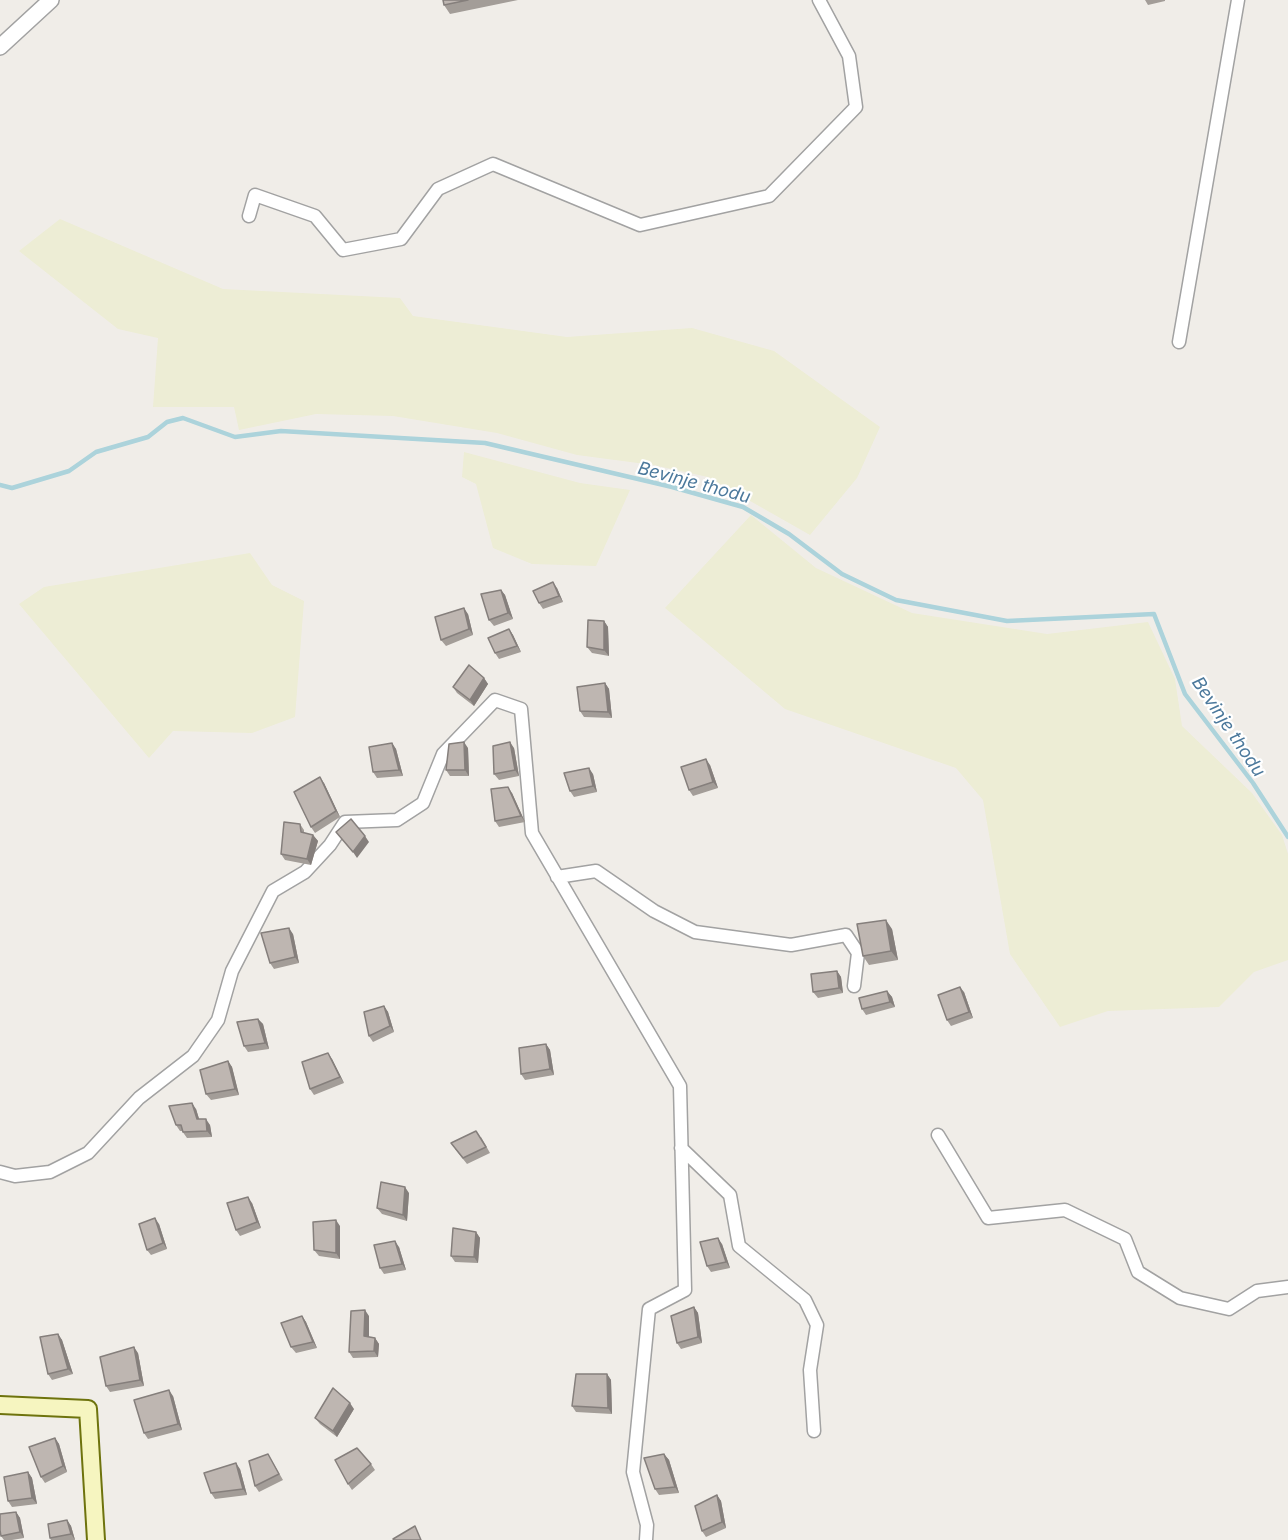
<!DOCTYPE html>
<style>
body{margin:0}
canvas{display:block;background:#f0ede8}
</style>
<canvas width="1288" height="1540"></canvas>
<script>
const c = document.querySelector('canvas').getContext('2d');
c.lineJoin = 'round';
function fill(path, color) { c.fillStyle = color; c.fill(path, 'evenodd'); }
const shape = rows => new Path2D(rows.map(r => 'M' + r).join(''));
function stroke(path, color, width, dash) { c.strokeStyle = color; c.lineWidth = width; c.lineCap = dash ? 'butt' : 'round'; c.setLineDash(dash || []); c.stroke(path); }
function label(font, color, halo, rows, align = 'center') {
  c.font = font + ' Inter,sans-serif'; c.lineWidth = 4.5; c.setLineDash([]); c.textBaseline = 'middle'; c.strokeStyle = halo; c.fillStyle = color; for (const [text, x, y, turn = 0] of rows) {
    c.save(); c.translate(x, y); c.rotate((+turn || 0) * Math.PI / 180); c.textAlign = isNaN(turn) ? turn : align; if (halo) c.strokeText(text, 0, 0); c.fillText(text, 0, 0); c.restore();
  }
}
fill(shape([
 [60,219,223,289,400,298,413,316,567,337,692,328,774,351,880,427,857,478,810,535,708,477,653,465,577,455,497,433,393,416,316,414,239,430,234,407,153,407,158,338,118,329,19,251],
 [464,452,580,483,630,490,596,566,532,564,493,548,476,484,462,477],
 [751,515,816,568,912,613,1047,634,1148,622,1175,679,1182,726,1252,793,1282,835,1288,854,1288,960,1254,972,1219,1007,1108,1011,1060,1027,1010,954,983,800,956,768,785,709,665,608],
 [250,553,272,585,304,601,295,717,252,733,173,731,149,758,19,604,44,587]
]), '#ededd5');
stroke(shape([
 [0,485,12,488,69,471,96,452,148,437,167,422,183,418,235,437,281,431,485,443,672,487,743,507,789,534,842,574,896,600,1007,621,1154,614,1185,694,1253,783,1288,837]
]), '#acd3db', 4.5);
const minor = shape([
 [249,216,255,195,315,216,343,250,401,239,438,189,493,164,640,225,769,196,856,107,849,56,819,0],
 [1179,342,1238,0],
 [557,877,596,871,654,911,695,932,791,945,846,935,858,953,854,986],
 [938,1135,988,1218,1065,1210,1125,1239,1138,1272,1180,1298,1229,1309,1257,1291,1288,1287],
 [681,1148,730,1195,739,1246,805,1300,817,1325,810,1370,814,1431],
 [0,1172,15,1176,50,1172,88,1153,139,1098,193,1056,218,1020,232,971,273,891,305,872,330,845,345,822,397,820,423,803,443,754,495,700,521,709,532,833,680,1086,685,1290,649,1309,633,1472,647,1525,646,1540]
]);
const tertiary = shape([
 [0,47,51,0]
]);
const secondary = shape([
 [0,1405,88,1409,96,1540]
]);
stroke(minor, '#a2a2a2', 15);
stroke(tertiary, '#a2a2a2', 18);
stroke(secondary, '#6e730d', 20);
stroke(minor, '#fff', 12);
stroke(tertiary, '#fff', 15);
stroke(secondary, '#f6f5c0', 16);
fill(shape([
 [443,0,518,0,450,14,444,5],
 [1145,0,1165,0,1165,1,1148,5],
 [557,588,563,602,543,609,539,603],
 [501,590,505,595,513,619,494,626,489,620],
 [468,614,473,635,446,646,441,640],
 [604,621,608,627,609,656,592,653,587,647],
 [509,629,513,635,521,652,499,659,495,653],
 [484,678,488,684,474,706,457,693,453,687],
 [605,683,609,689,612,718,584,717,580,711],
 [392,743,396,749,403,776,377,778,373,772],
 [468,748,469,776,450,776,446,770],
 [514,748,519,776,499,780,494,774],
 [710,765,718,788,693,796,689,790],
 [593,774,597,792,574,797,570,791],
 [324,783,340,817,315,833,311,827],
 [512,793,525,822,499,827,495,821],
 [300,824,304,830,304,833,313,835,318,841,311,865,285,860,281,854],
 [892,929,898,960,869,965,863,956],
 [293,934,299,963,274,969,270,963],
 [837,971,841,977,843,993,818,998,813,992],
 [887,991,892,997,895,1007,866,1015,862,1009],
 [964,992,973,1018,951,1026,947,1020],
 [384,1006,388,1012,394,1032,373,1042,369,1036],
 [258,1019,263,1024,269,1049,248,1052,244,1046],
 [546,1044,550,1050,554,1075,525,1080,521,1074],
 [332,1059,344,1083,314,1095,310,1089],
 [228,1061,232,1067,239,1095,211,1100,206,1094],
 [196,1109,199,1119,210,1125,212,1137,187,1138,182,1131,180,1131,176,1125],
 [481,1137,490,1153,467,1164,455,1149],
 [409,1193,407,1221,382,1214,377,1208],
 [252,1203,261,1228,240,1236,236,1230],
 [159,1224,167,1249,151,1255,147,1250],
 [340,1226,340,1259,319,1256,314,1250],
 [476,1232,480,1238,478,1263,455,1262,451,1256],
 [722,1244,730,1268,711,1272,707,1266],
 [399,1247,406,1270,384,1274,380,1268],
 [694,1307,698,1313,702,1343,681,1349,677,1343],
 [302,1316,306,1322,317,1348,296,1353,291,1347],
 [369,1316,369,1337,375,1338,379,1344,378,1357,353,1358,349,1352],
 [58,1334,62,1340,73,1374,52,1380,48,1374],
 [138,1353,144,1386,110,1392,106,1386],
 [607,1374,611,1380,612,1414,576,1412,572,1406],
 [173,1396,182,1430,148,1439,144,1433],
 [354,1409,337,1437,320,1424,315,1418],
 [55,1438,59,1444,67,1472,45,1483,41,1477],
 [268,1454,283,1480,259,1492,255,1486],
 [664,1454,669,1460,679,1493,659,1495,655,1489],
 [371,1464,375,1470,352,1490,348,1484],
 [240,1469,247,1495,215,1499,211,1493],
 [28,1472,32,1478,37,1504,12,1507,8,1501],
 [717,1495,721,1501,726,1528,706,1537,702,1531],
 [16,1512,20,1518,24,1538,12,1540,4,1540,1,1536],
 [67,1520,71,1526,75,1540,51,1540,50,1538]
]), '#a39d98');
fill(shape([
 [553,582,557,588,563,602,559,596],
 [501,590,505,595,513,619,508,613],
 [464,608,468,614,473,635,469,629],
 [604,621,608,627,609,656,604,650],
 [509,629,513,635,521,652,517,646],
 [484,678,488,684,474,706,470,700],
 [605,683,609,689,612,718,608,712],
 [464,742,468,748,469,776,465,770],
 [510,742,514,748,519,776,515,770],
 [392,743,396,749,403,776,399,770],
 [706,759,710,765,718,788,713,782],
 [589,768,593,774,597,792,593,786],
 [320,777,324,783,340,817,336,811],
 [508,787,512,793,525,822,521,816],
 [313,835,318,841,311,865,307,859],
 [365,836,369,842,357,858,353,852],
 [886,920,892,929,898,960,891,951],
 [289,928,293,934,299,963,295,957],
 [837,971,841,977,843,993,839,988],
 [960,987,964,992,973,1018,969,1012],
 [887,991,892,997,895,1007,890,1002],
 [384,1006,388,1012,394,1032,390,1026],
 [258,1019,263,1024,269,1049,265,1043],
 [546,1044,550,1050,554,1075,550,1069],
 [328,1053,332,1059,344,1083,340,1077],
 [228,1061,232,1067,239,1095,235,1089],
 [192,1103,196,1109,201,1125,197,1119],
 [206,1119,210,1125,212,1137,207,1131],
 [405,1187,409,1193,407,1221,403,1215],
 [248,1197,252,1203,261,1228,257,1222],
 [155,1218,159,1224,167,1249,163,1243],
 [336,1220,340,1226,340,1259,336,1253],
 [476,1232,480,1238,478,1263,474,1257],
 [718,1238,722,1244,730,1268,726,1262],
 [395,1241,399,1247,406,1270,402,1264],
 [694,1307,698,1313,702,1343,698,1337],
 [365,1310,369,1316,369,1342,364,1336],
 [302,1316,306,1322,317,1348,313,1342],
 [58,1334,62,1340,73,1374,68,1369],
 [375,1338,379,1344,378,1357,374,1351],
 [134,1347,138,1353,144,1386,140,1380],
 [607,1374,611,1380,612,1414,608,1408],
 [169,1390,173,1396,182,1430,178,1424],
 [350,1403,354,1409,337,1437,333,1431],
 [55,1438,59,1444,67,1472,63,1466],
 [664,1454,669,1460,679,1493,675,1487],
 [236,1463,240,1469,247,1495,243,1489],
 [28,1472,32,1478,37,1504,32,1498],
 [717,1495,721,1501,726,1528,722,1522],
 [16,1512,20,1518,24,1538,20,1532],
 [67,1520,71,1526,75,1540,71,1534]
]), '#857f7c');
const building = shape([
 [443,0,468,0,444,5,443,0],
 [553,582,559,596,539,603,533,591,553,582],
 [501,590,508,613,489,620,481,594,501,590],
 [464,608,469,629,441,640,435,617,464,608],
 [588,620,604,621,604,650,587,647,588,620],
 [509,629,517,646,495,653,488,638,509,629],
 [469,665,484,678,470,700,453,687,469,665],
 [605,683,608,712,580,711,577,687,605,683],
 [464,742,465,770,446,770,449,744,464,742],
 [510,742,515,770,494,774,493,746,510,742],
 [392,743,399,770,373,772,369,747,392,743],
 [706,759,713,782,689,790,681,767,706,759],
 [589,768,593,786,570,791,564,773,589,768],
 [320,777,336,811,311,827,294,792,320,777],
 [508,787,521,816,495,821,491,789,508,787],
 [351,819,365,836,353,852,336,832,351,819],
 [284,822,300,824,301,832,313,835,307,859,281,854,284,822],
 [886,920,891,951,863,956,857,924,886,920],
 [289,928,295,957,270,963,261,933,289,928],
 [837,971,839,988,813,992,811,974,837,971],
 [960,987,969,1012,947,1020,938,995,960,987],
 [887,991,890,1002,862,1009,859,998,887,991],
 [384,1006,390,1026,369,1036,364,1012,384,1006],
 [258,1019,265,1043,244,1046,237,1022,258,1019],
 [546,1044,550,1069,521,1074,519,1048,546,1044],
 [328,1053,340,1077,310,1089,302,1062,328,1053],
 [228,1061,235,1089,206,1094,200,1070,228,1061],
 [192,1103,197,1119,206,1119,207,1131,183,1132,181,1125,176,1125,169,1106,192,1103],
 [476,1131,486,1147,463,1158,451,1143,476,1131],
 [381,1182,405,1187,403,1215,377,1208,381,1182],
 [248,1197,257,1222,236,1230,227,1203,248,1197],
 [155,1218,163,1243,147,1250,139,1224,155,1218],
 [336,1220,336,1253,314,1250,313,1222,336,1220],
 [453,1228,476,1232,474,1257,451,1256,453,1228],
 [718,1238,726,1262,707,1266,700,1242,718,1238],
 [395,1241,402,1264,380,1268,374,1245,395,1241],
 [694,1307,698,1337,677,1343,671,1316,694,1307],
 [365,1310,364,1336,375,1338,374,1351,349,1352,351,1311,365,1310],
 [302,1316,313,1342,291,1347,281,1323,302,1316],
 [58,1334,68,1369,48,1374,40,1337,58,1334],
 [134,1347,140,1380,106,1386,100,1357,134,1347],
 [576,1374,607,1374,608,1408,572,1406,576,1374],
 [333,1388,350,1403,333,1431,315,1418,333,1388],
 [169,1390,178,1424,144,1433,134,1400,169,1390],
 [55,1438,63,1466,41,1477,29,1447,55,1438],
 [357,1448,371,1464,348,1484,335,1460,357,1448],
 [268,1454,279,1474,255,1486,249,1461,268,1454],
 [664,1454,675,1487,655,1489,644,1458,664,1454],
 [236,1463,243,1489,211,1493,204,1473,236,1463],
 [28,1472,32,1498,8,1501,4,1477,28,1472],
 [717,1495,722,1522,702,1531,695,1506,717,1495],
 [16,1512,20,1532,1,1536,0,1530,0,1514,16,1512],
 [67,1520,71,1534,50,1538,48,1524,67,1520],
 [415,1526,421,1540,394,1540,393,1539,415,1526]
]);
fill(building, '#beb6b1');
stroke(building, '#857f7c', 1.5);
label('italic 18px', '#4c799c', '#fff', [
 ["Bevinje thodu",694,483,15],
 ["Bevinje thodu",1228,727,56]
]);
</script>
